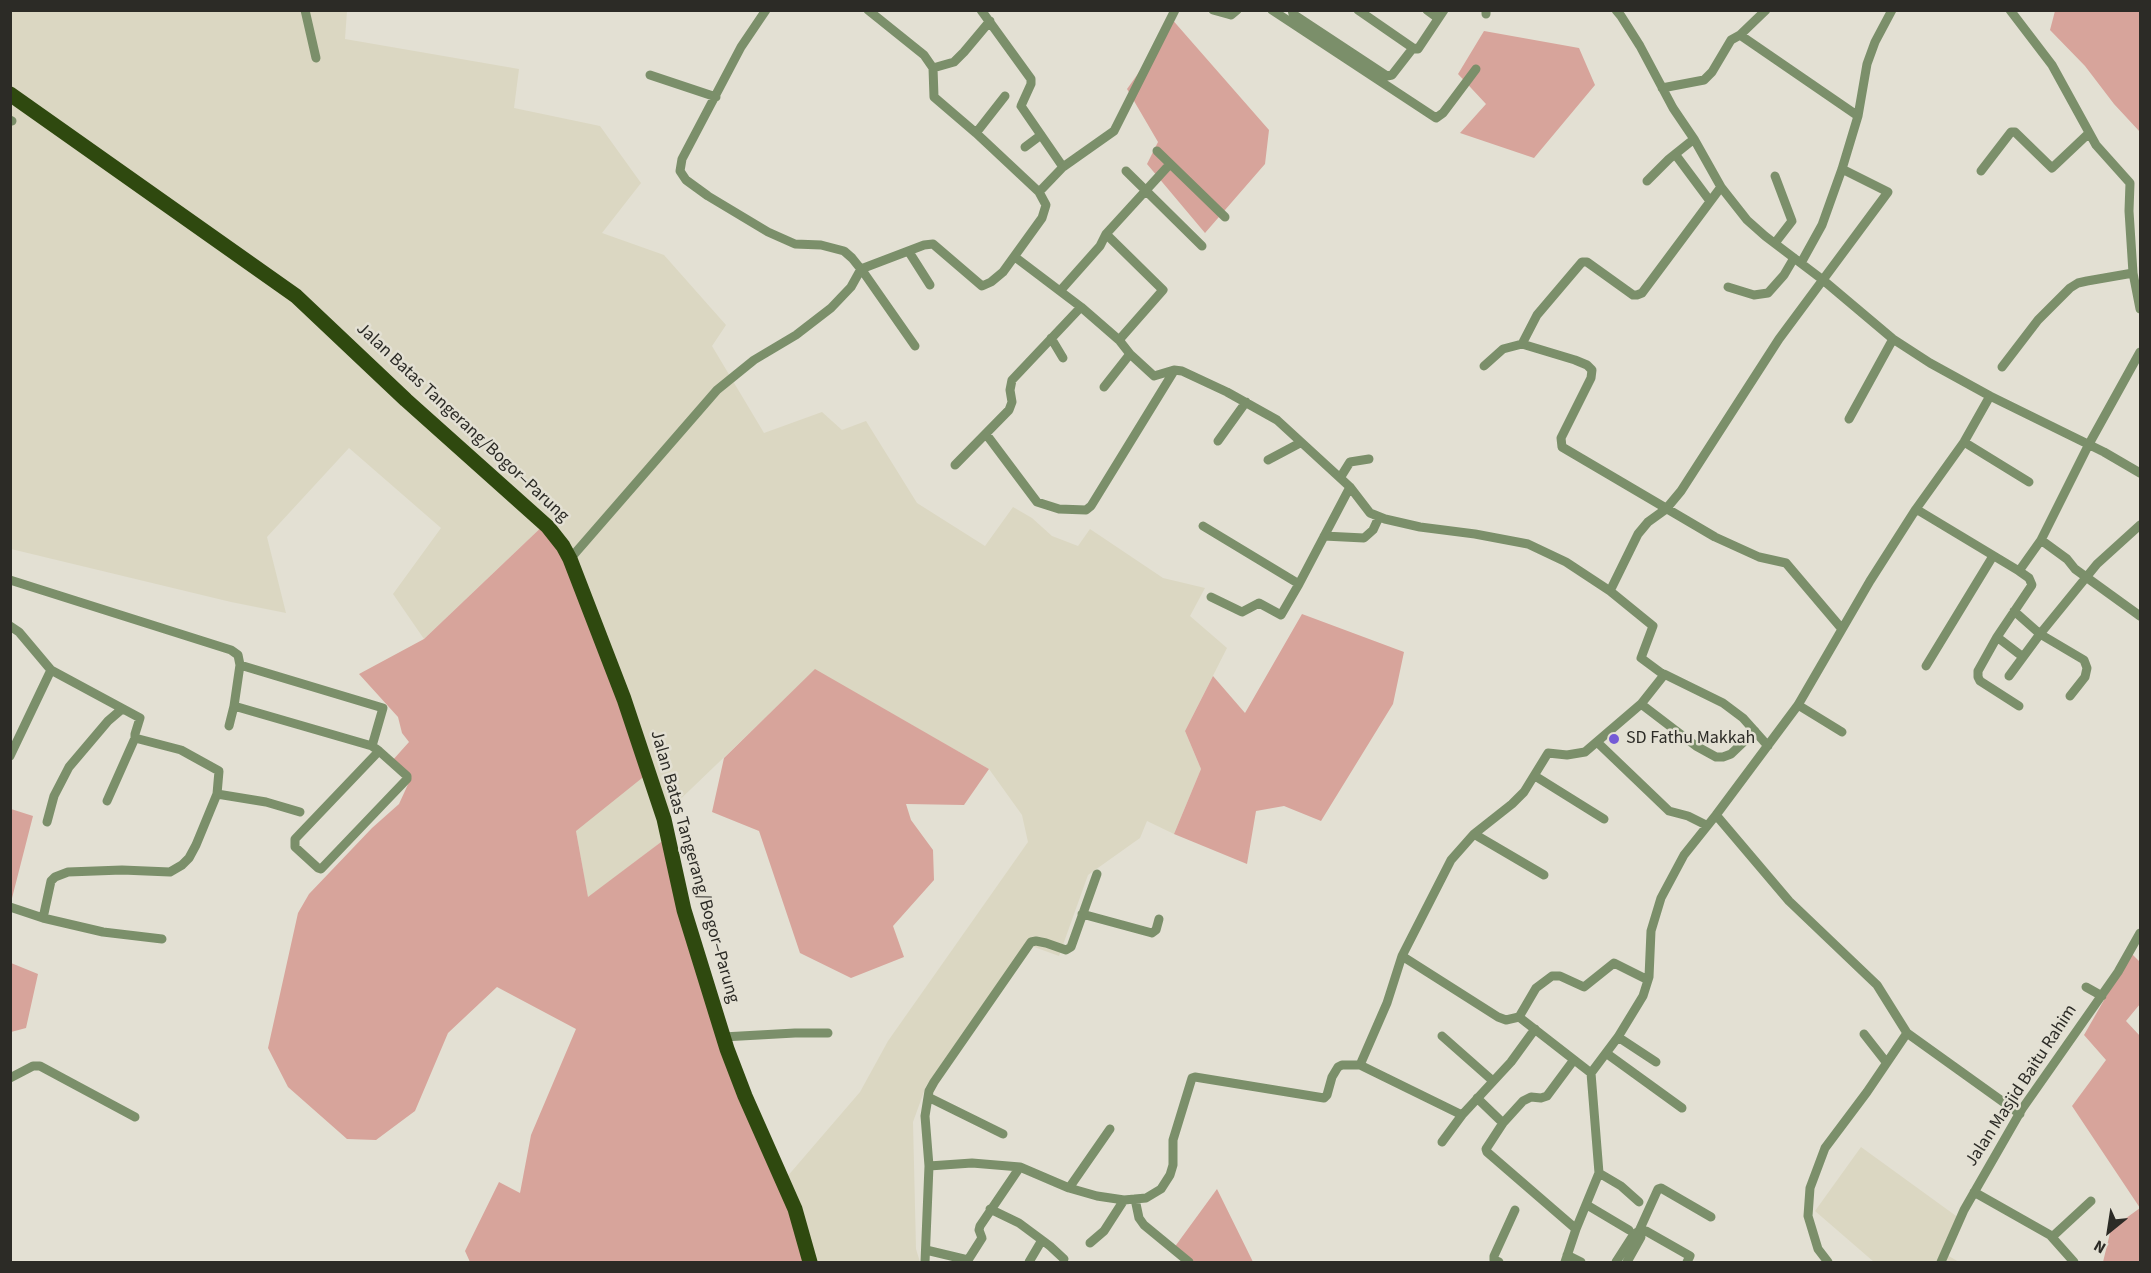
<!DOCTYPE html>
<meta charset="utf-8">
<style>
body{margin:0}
#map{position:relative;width:2151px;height:1273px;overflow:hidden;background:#e3e0d3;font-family:"Source Sans 3",sans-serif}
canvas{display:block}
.frame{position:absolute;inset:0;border:12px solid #2c2b26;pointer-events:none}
.north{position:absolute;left:2079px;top:1201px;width:60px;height:60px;-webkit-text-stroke:4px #e3e0d3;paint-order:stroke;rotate:210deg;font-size:16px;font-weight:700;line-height:24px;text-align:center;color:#2c2b26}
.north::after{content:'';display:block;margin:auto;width:21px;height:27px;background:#2c2b26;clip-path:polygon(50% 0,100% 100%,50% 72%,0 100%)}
</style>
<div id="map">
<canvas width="2151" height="1273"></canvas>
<div class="frame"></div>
<div class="north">N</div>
</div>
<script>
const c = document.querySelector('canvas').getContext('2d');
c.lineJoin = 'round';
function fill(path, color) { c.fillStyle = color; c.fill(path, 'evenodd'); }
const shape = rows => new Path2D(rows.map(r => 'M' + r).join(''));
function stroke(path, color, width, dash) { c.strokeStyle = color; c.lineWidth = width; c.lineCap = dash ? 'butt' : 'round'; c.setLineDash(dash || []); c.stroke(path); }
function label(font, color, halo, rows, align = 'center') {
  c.font = font + ' "Source Sans 3",sans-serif'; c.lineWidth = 5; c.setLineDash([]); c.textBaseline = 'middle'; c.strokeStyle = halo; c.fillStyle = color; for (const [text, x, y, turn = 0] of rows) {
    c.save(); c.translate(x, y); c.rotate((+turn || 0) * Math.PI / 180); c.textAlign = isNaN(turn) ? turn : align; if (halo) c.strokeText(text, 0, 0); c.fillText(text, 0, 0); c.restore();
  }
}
fill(shape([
 [11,11,347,11,345,39,519,69,514,108,600,126,641,183,602,233,664,255,726,325,712,346,764,433,822,412,842,430,866,421,917,503,985,546,1013,507,1032,518,1052,536,1078,546,1090,529,1163,578,1205,588,1190,616,1227,648,1185,731,1201,769,1174,834,1147,821,1140,838,1088,875,1059,956,1026,944,926,1086,913,1122,916,1249,920,1262,812,1262,786,1178,860,1092,888,1041,1028,842,1022,815,989,769,815,670,667,812,665,839,588,898,576,831,550,519,424,639,393,594,441,528,349,448,267,537,286,613,231,602,11,549],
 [1861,1147,1963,1221,1942,1252,1959,1262,1874,1262,1815,1211]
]), '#dbd7c2');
fill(shape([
 [2055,11,2140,11,2140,132,2114,104,2085,66,2050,30],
 [1170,17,1269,130,1265,164,1205,233,1147,164,1158,142,1127,89,1150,57],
 [1484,31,1579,48,1595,85,1534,158,1460,133,1486,104,1458,74],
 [550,519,652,770,576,831,588,897,665,839,740,1088,812,1262,470,1262,465,1251,499,1182,520,1193,531,1135,576,1029,497,987,448,1033,415,1111,376,1140,347,1139,288,1087,268,1048,298,913,309,894,372,828,399,804,410,780,392,761,409,742,402,733,398,717,359,674,424,639],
 [1302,614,1404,652,1393,704,1321,821,1284,806,1256,811,1247,864,1174,834,1201,769,1185,731,1213,676,1245,713],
 [815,669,989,769,964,805,906,804,911,820,933,850,934,880,893,926,904,957,851,978,800,953,759,831,712,812,724,758],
 [11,809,33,816,11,902,10,809],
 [2131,953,2140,962,2140,1004,2126,1021,2140,1036,2140,1208,2072,1106,2106,1060,2084,1035],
 [11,963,38,974,26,1028,11,1032],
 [1217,1189,1253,1262,1185,1262,1171,1252],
 [2140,1208,2140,1262,2103,1262,2111,1229]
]), '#d7a49b');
stroke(shape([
 [305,10,316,58],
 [766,10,741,47,682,159,680,171,686,180,708,196,768,232,795,244,821,245,844,251,852,258,864,273,915,346],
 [981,10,1031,79,1031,84,1021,106,1063,167],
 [1213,10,1231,15,1237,10],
 [1272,10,1436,118,1443,113,1476,69],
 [1292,10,1293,14,1387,76,1392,75,1413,48,1418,49,1444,10],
 [1358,10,1413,48],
 [1427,10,1438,18],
 [1616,10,1621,16,1640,46,1673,108,1694,139,1721,187,1747,220,1765,236,1823,280,1893,339,1930,363,1990,396,2104,452,2140,473],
 [2010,10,2052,65,2096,145,2130,183,2129,211,2133,273,2140,309],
 [1486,14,1486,10],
 [1740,35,1858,116],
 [933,68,954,62,964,52,990,21],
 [650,75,716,97],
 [1662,88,1704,80,1712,72,1731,40,1740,35,1766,10],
 [10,120,12,121],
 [976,133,1005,96],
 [1025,147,1041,135],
 [1157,151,1225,217],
 [1675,154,1710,201],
 [1126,171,1202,246],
 [1981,171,2011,132,2015,132,2052,168,2088,134],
 [1647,181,1669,159,1694,139],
 [1039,192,1063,167,1114,131,1175,10],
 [1106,234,1163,290,1119,340],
 [1775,243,1792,221,1775,176],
 [909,252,930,285],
 [1015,257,1081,307,1119,340,1130,354,1154,376,1174,370,1182,371,1227,392,1277,420,1350,487,1370,513,1385,519,1420,527,1475,534,1528,544,1566,562,1610,591],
 [1801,263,1822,225,1842,169,1858,116,1867,64,1875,42,1892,10],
 [1728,287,1754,295,1768,293,1784,275,1794,258],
 [1060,291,1100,246,1106,234,1170,164],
 [1051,338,1063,358],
 [1522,344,1575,360,1587,365,1592,370,1591,378,1561,438,1562,447,1715,537,1759,557,1786,563,1842,629],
 [2140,352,2089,444,2041,540,2067,559,2075,569,2140,616],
 [1484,366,1503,349,1522,344,1537,315,1582,262,1587,262,1633,295,1637,295,1642,293,1721,187],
 [2002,367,2038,320,2070,288,2078,283,2087,281,2133,273],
 [1104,387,1130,354],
 [1849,419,1893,339],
 [986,434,1037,502,1059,509,1086,510,1091,506,1174,371],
 [1218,441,1246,402],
 [1964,442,2029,482],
 [1268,460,1300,443],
 [955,465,1009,410,1012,402,1010,390,1012,380,1081,307],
 [1340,478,1350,462,1369,459],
 [1916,509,2019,571],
 [1203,526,1299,584,1350,487],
 [1324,536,1364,538,1373,530,1379,517],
 [570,559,717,390,754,360,796,335,831,308,851,287,861,269,924,245,933,244,982,286,991,282,1003,272,1042,218,1046,205,1039,192,976,133,934,97,933,68,924,55,868,10],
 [10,580,231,650,238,655,240,665,234,706,372,746],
 [1211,597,1242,612,1259,603,1281,615,1299,584],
 [2014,611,2040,634,2084,660,2087,668,2085,677,2070,696],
 [10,626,19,632,51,670,140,718,135,734,135,738,181,750,219,771,217,794,196,845,189,858,182,865,170,872,122,870,68,872,55,877,51,881,43,918],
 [1997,637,2023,657],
 [240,665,383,708,372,746,379,751,407,776,407,779,321,869,318,868,295,847,295,839,379,751],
 [1926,666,1993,556],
 [1664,674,1723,703,1743,718,1768,746],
 [2009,676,2040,634,2097,564,2140,525],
 [1641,704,1696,746,1716,757,1723,757,1731,754,1755,731],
 [1798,705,1842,732],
 [2019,706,1980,681,1978,677,1978,671,1997,637,2032,585,2029,578,2019,571,2041,540],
 [229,726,234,706],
 [1598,743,1669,811,1688,816,1706,825],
 [10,756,51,670],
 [1535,776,1604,819],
 [217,794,266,802,300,812],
 [107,801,135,738],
 [1716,815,1789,901,1877,985,1907,1033],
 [47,822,54,796,69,767,108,721,122,709],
 [1474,834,1544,875],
 [10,907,43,918,103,932,162,939],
 [1082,914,1152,933,1156,930,1159,919],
 [2086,987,2102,996],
 [1519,1017,1536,988,1552,976,1560,976,1584,987,1614,963,1648,980],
 [1864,1034,1886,1062],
 [1442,1036,1493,1081],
 [723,1037,795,1033,828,1033],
 [1618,1037,1656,1062],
 [1606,1053,1682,1108],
 [1573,1061,1547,1096,1541,1098,1531,1097,1523,1101,1503,1123,1486,1149,1487,1152,1576,1229],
 [1360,1065,1387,1003,1402,956],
 [1591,1073,1519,1017,1506,1020,1498,1017,1402,956,1451,860,1474,834,1512,804,1524,792,1548,753,1567,755,1585,752,1641,704,1664,675,1641,658,1653,626,1610,591,1638,534,1648,522,1666,509,1681,491,1779,339,1888,192,1842,169],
 [10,1078,33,1066,40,1066,135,1117],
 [928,1097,1003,1134],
 [1477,1098,1503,1123],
 [1442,1142,1462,1115],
 [929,1166,972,1163,1020,1167,1069,1188,1097,1196,1124,1200,1146,1198,1161,1189,1170,1175,1173,1165,1173,1140,1192,1078,1195,1077,1324,1098,1327,1095,1332,1077,1338,1067,1342,1065,1360,1065,1462,1115,1511,1062,1535,1029],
 [1599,1173,1621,1186,1639,1202],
 [1069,1188,1110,1129],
 [1974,1192,2050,1235,2074,1262],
 [1135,1199,1139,1218,1144,1225,1189,1262],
 [1587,1205,1629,1230],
 [990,1209,1019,1223,1050,1246,1064,1259],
 [2052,1237,2091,1201],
 [1090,1243,1104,1231,1124,1200],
 [926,1250,968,1260,982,1238,979,1230,980,1226,1020,1167],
 [1567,1255,1581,1262],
 [925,1262,929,1166,925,1116,929,1091,934,1082,1031,942,1036,941,1046,943,1066,950,1071,947,1097,874],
 [1029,1262,1042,1240],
 [1499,1262,1494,1260,1494,1256,1515,1210],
 [1565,1262,1576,1229,1599,1173,1591,1073,1618,1037,1643,996,1649,977,1651,931,1661,898,1684,855,1716,815,1798,705,1870,581,1916,509,1964,442,1990,396],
 [1616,1262,1634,1234,1639,1231,1658,1189,1661,1188,1711,1217],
 [1627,1262,1641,1237,1639,1231,1646,1231,1690,1256,1687,1262],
 [1828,1262,1818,1249,1808,1216,1810,1188,1825,1148,1867,1092,1907,1033,2020,1114],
 [1941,1262,1964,1210,2022,1109,2118,972,2140,933]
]), '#7b8f6a', 9);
stroke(shape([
 [10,94,296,296,406,400,548,527,563,546,570,559,624,699,664,819,684,910,727,1049,745,1096,795,1209,810,1262]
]), '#2f490f', 15);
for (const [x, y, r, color] of [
 [1614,739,6,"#745bd6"]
]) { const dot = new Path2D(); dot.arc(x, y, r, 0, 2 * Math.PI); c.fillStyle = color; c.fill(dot); stroke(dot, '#e3e0d3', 2); }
label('18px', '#2c2b26', '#e3e0d3', [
 ["Jalan Batas Tangerang/Bogor–Parung",462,423,43],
 ["Jalan Batas Tangerang/Bogor–Parung",694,867,74],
 ["Jalan Masjid Baitu Rahim",2022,1086,-57]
]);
label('18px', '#2c2b26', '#e3e0d3', [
 ["SD Fathu Makkah",1626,739]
], 'left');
</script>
